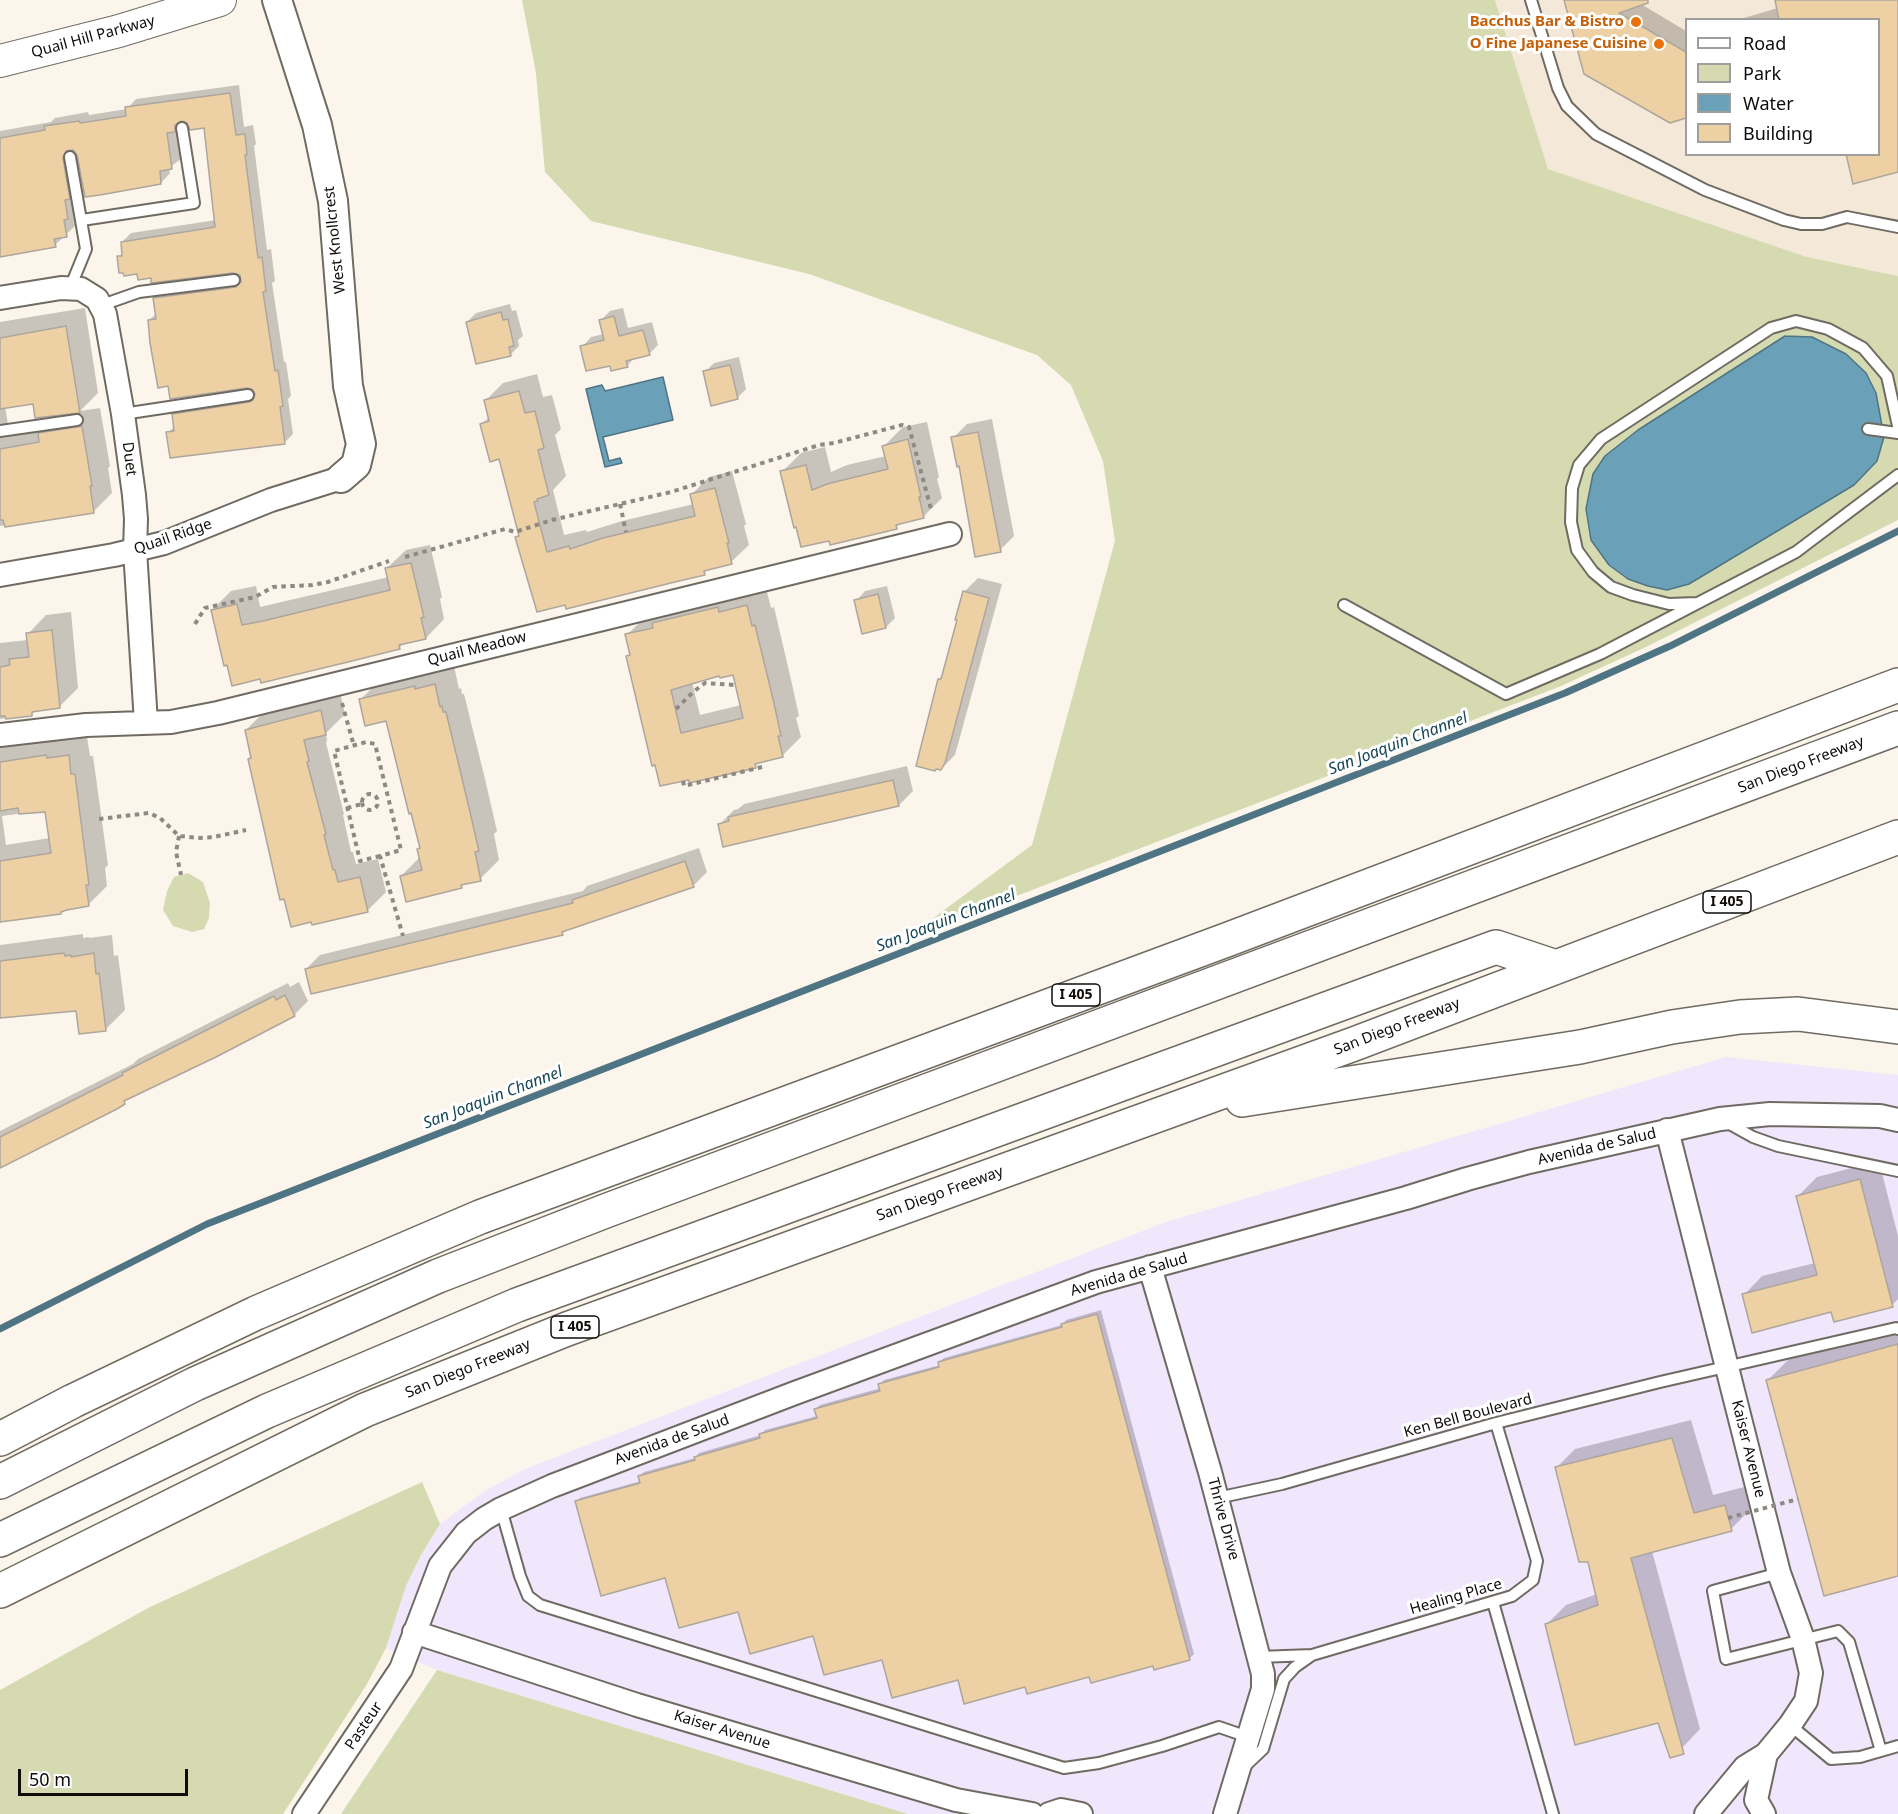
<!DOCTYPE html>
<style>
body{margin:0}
#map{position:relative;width:1898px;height:1814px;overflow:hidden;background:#fbf5eb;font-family:"Noto Sans",sans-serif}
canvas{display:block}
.legend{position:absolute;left:1685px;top:18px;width:195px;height:138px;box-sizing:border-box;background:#fff;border:2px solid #9f9e9d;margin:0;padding:8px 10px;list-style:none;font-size:18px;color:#0f0c09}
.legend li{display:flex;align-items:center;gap:12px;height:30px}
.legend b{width:30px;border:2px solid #9f9e9d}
.scale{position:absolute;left:18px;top:1769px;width:170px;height:27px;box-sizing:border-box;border:3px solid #0f0c09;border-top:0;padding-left:8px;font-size:18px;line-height:21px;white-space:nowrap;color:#0f0c09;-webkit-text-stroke:4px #fff;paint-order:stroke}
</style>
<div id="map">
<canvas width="1898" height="1814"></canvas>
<ul class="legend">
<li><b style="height:8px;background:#fff"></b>Road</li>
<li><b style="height:16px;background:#d5dab0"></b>Park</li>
<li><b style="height:16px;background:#6ba1b8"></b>Water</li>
<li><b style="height:16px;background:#eed0a5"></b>Building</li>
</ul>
<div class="scale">50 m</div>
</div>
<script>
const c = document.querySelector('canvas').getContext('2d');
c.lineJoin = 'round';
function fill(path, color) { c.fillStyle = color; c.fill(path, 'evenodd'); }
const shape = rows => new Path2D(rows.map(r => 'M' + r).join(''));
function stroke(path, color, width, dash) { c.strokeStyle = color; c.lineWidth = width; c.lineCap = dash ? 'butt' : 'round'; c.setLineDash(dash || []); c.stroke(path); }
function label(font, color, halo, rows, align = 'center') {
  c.font = font + ' "Noto Sans",sans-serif'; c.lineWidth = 6; c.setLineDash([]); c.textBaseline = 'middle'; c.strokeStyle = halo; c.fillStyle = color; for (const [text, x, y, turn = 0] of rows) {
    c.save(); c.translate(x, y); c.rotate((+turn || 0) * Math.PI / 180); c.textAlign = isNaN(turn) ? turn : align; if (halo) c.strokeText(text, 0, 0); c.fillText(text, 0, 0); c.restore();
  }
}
fill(shape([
 [1495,0,1898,0,1898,276,1807,257,1548,169],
 [1686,20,1878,20,1878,154,1686,154]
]), '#f4e8d8');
fill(shape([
 [1726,1057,1898,1075,1898,1814,908,1814,437,1670,386,1648,406,1586,421,1555,440,1524,483,1492,525,1469,1166,1222]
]), '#f0e7fd');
fill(shape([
 [522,0,1495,0,1548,169,1807,257,1898,276,1898,520,1646,647,1561,686,905,939,1032,845,1115,541,1103,461,1071,385,1037,355,809,274,591,221,545,172,536,73],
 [188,873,203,882,210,903,209,918,204,929,192,932,173,926,163,910,167,891,174,877],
 [422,1482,440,1524,421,1555,406,1586,386,1648,367,1684,283,1814,0,1814,0,1690,150,1607],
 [437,1670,908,1814,341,1814]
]), '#d5dab0');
const water = shape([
 [1785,336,1812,337,1846,354,1866,373,1876,393,1884,437,1877,461,1854,485,1689,584,1667,590,1648,586,1628,579,1609,565,1591,540,1586,509,1593,474,1605,456,1638,430,1785,336],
 [663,377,673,420,603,437,609,461,620,458,622,463,605,467,586,389,602,385,605,391,663,377]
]);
fill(water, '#6ba1b8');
stroke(water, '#4f7484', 1.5);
fill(shape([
 [1565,0,1645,0,1641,4,1686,31,1686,116,1670,121],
 [1777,0,1898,0,1898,170,1878,154,1878,20,1737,20,1778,8],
 [239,85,244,127,253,125,256,144,254,146,267,250,271,249,275,281,272,283,284,362,286,362,291,396,288,399,293,434,284,443,168,433,175,426,173,415,182,406,257,394,255,389,247,386,169,385,149,320,157,313,155,298,164,289,242,279,241,274,233,271,152,277,138,272,119,257,123,252,122,242,131,233,216,220,205,126,184,122,177,129,181,159,169,168,170,173,161,183,79,154,71,146,78,189,76,208,73,212,75,226,55,245,0,256,0,131,51,122,55,118,88,112,89,115,127,109,136,99],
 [510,304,512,311,516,310,523,336,518,340,519,346,510,355,467,322,476,313],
 [85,308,98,393,80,411,100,408,110,466,108,468,112,493,93,512,0,526,0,322],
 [34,402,59,414,47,426,9,431,5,406],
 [623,308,628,328,652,322,658,345,649,354,635,357,627,366,611,364,582,347,591,337,604,334,601,320,610,311],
 [739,357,746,389,737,398,705,372,714,363],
 [537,374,543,397,552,395,561,429,555,435,566,476,553,490,564,535,586,530,587,532,622,521,694,504,691,495,709,477,732,471,746,524,744,526,749,545,731,562,709,568,704,573,567,607,517,537,520,534,500,458,482,424,489,417,485,401,503,383],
 [992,419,1014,536,1000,550,960,465,953,438,967,424],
 [927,422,939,477,937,479,942,498,923,517,901,522,896,528,831,543,782,472,801,453,825,447,831,472,847,465,886,456,884,446,903,427],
 [430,545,442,597,440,599,444,619,426,638,405,642,399,648,262,681,212,610,231,591,256,586,260,607,389,577,387,568,406,550],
 [978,578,1002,584,955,755,941,769,939,679,944,675,959,619,964,592],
 [887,586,895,618,886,627,856,601,865,591],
 [766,588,771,608,774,607,792,684,799,716,796,718,801,737,782,756,761,761,755,766,690,781,628,656,631,653,627,635,646,616],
 [734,673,741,705,700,715,692,682,721,674],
 [71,612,78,688,59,707,36,710,31,715,0,719,0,643,28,640,28,634,46,615],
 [454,666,459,689,461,688,462,694,464,694,485,779,497,831,494,834,499,860,480,879,464,883,461,887,401,876,420,857,421,847,388,719,361,699,380,680],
 [340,692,345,714,326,733,327,741,326,743,344,814,343,815,351,852,353,852,356,864,378,859,386,892,367,911,313,923,252,757,246,730,265,711],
 [65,737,65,740,87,737,90,756,93,756,108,865,105,868,107,886,88,905,0,921,0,743],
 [46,810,50,838,6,845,2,816],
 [907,766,913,791,899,805,719,825,734,810,738,809,744,804],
 [699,848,707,872,693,886,565,930,562,933,306,969,320,955,583,891,587,886],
 [83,934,83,938,89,937,89,938,112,935,114,956,118,955,125,1010,106,1029,78,1009,0,1018,0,945],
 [299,982,308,1001,294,1015,131,1096,124,1102,0,1166,0,1131,133,1064,138,1059,270,992,288,983,290,987],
 [1879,1161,1898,1236,1898,1299,1892,1305,1744,1295,1762,1276,1815,1263,1798,1196,1817,1177],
 [1101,1310,1194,1654,1190,1658,1090,1675,959,1678,883,1658,739,1610,666,1576,576,1502,580,1498,641,1481,639,1476,644,1472,695,1458,699,1453,761,1435,765,1430,817,1416,816,1409,820,1405,881,1388,880,1384,884,1380,940,1365,939,1362,944,1358,1062,1325,1066,1320],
 [1898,1326,1898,1574,1767,1381,1793,1355],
 [1691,1420,1713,1495,1744,1487,1750,1510,1731,1529,1652,1551,1700,1729,1682,1748,1659,1722,1547,1624,1566,1605,1597,1594,1589,1561,1556,1468,1575,1449]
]), '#0003');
stroke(shape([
 [0,1329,207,1224,1565,693,1670,646,1898,531]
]), '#4f7484', 7);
const building = shape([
 [1564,0,1648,0,1648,3,1619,13,1686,52,1686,118,1670,123,1584,74,1564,0],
 [1775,0,1898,0,1898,172,1853,184,1846,154,1878,154,1878,20,1779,20,1775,0],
 [230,93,236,135,245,134,247,155,245,155,258,258,262,257,266,291,263,292,275,371,278,370,283,406,280,407,285,444,170,458,166,432,174,431,172,414,249,402,253,400,255,394,253,390,247,388,170,399,168,386,158,388,150,343,148,320,156,319,153,298,236,287,241,282,240,275,233,273,151,283,151,278,138,280,137,274,124,276,123,273,119,273,117,256,122,256,121,242,215,227,204,128,190,130,187,123,181,121,175,125,175,132,167,133,172,169,160,171,161,184,100,195,85,197,77,155,73,150,66,151,63,158,70,199,65,200,68,219,64,220,67,237,54,239,56,247,0,257,0,138,45,130,44,126,79,121,80,123,126,116,125,107,230,93],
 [501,312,503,320,508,319,514,346,509,347,511,356,476,364,466,322,501,312],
 [614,316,619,336,643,330,650,355,626,361,628,367,611,371,610,366,586,371,580,346,604,340,599,320,614,316],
 [66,326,80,413,35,418,33,404,0,409,0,338,66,326],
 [730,365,738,399,711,406,703,371,730,365],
 [519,391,525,413,535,411,544,448,538,450,549,495,537,499,538,501,534,502,547,552,569,546,570,549,603,538,695,516,690,494,715,488,729,543,727,543,732,564,704,571,705,575,679,581,566,609,565,605,537,612,515,537,519,536,499,459,490,462,480,424,489,421,484,400,519,391],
 [82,426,92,486,90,486,94,513,5,527,3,520,0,520,0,449,39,442,38,433,82,426],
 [978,432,1001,552,975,557,959,466,957,467,951,437,978,432],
 [908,439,921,497,919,497,924,518,896,525,897,529,830,545,829,541,801,547,796,527,794,528,780,471,806,465,812,490,827,484,888,469,882,446,908,439],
 [411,563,424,617,421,618,426,639,399,645,400,649,348,662,261,683,260,679,232,686,227,665,224,666,211,610,237,604,242,625,263,621,390,590,385,568,411,563],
 [963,591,989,598,945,763,941,770,936,769,935,771,916,766,938,679,941,679,957,620,955,620,963,591],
 [878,594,886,628,862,634,854,600,878,594],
 [747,605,752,626,755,625,774,703,781,736,778,736,783,757,755,764,756,768,689,783,689,780,660,786,655,765,652,766,626,656,630,655,625,634,653,628,652,623,718,607,719,612,747,605],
 [733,675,743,718,681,733,671,690,719,676,720,678,733,675],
 [52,630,60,708,32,712,32,716,6,719,5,716,0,716,0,667,10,665,9,659,29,657,26,633,52,630],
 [435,684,440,707,442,706,443,712,446,712,467,799,479,851,475,852,481,881,461,885,462,888,406,902,400,876,422,870,417,849,420,848,411,813,409,814,386,721,365,726,359,699,415,686,415,689,435,684],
 [321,710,326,735,304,740,309,761,307,762,326,834,324,835,333,870,335,870,338,882,360,877,368,912,312,925,311,922,291,927,284,899,280,900,268,847,248,759,251,758,245,730,321,710],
 [46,755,47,758,69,755,71,774,75,774,89,885,86,885,89,906,67,910,61,912,61,914,0,922,0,861,51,853,45,812,19,814,18,808,0,811,0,762,46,755],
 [893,780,899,806,723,847,718,824,729,821,728,817,893,780],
 [685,861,694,887,562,932,563,935,311,994,305,969,573,903,572,900,685,861],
 [64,953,65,956,71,955,71,957,94,953,96,974,99,973,106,1031,79,1034,76,1011,0,1018,0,961,64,953],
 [285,995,295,1016,216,1057,124,1101,125,1104,117,1109,0,1168,0,1137,123,1075,122,1073,254,1006,274,996,276,1000,285,995],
 [1860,1179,1893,1307,1834,1322,1831,1312,1752,1333,1742,1294,1817,1275,1796,1196,1860,1179],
 [1097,1314,1190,1660,1154,1670,1153,1666,1091,1683,1089,1677,1027,1694,1025,1687,964,1704,958,1680,892,1698,882,1660,824,1675,813,1636,750,1654,738,1612,679,1628,665,1578,601,1596,575,1501,640,1483,638,1476,695,1460,694,1457,760,1438,759,1434,817,1418,814,1409,880,1391,878,1384,939,1367,938,1362,1062,1327,1061,1324,1097,1314],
 [1898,1344,1898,1576,1824,1596,1766,1380,1898,1344],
 [1672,1438,1694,1513,1725,1505,1732,1531,1631,1558,1684,1754,1670,1758,1658,1723,1575,1745,1545,1624,1598,1605,1588,1562,1579,1562,1555,1467,1672,1438]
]);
fill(building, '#eed0a5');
stroke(building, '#ada69d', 1.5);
const service = shape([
 [1531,0,1558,88,1567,106,1596,134,1705,190,1784,220,1801,224,1822,224,1847,217,1898,227],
 [70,157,86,249,70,288],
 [82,220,194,203,182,128],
 [102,305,139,292,234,280],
 [123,414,248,395],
 [1868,429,1898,433],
 [0,431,77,420],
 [1697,603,1669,604,1633,595,1611,587,1593,572,1577,550,1571,522,1572,488,1579,465,1601,439,1771,328,1796,321,1828,329,1863,348,1887,376,1898,426],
 [1344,605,1506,694,1600,654,1796,552,1898,475],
 [1726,1122,1753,1137,1778,1146,1898,1171],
 [1217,1498,1282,1484,1496,1423,1660,1382,1896,1328,1898,1329],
 [501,1509,520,1576,528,1596,540,1605,1064,1768,1099,1763,1162,1746,1219,1727,1248,1737],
 [1779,1573,1713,1591,1726,1659,1838,1631,1849,1642,1881,1751],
 [1493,1602,1553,1814],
 [1258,1657,1312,1655,1512,1596,1533,1580,1537,1561,1496,1423],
 [1790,1725,1831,1759,1860,1757,1898,1746],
 [1245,1766,1263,1749,1284,1679,1295,1667,1312,1655]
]);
const minor = shape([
 [0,298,61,288,81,289,97,299,105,314,123,414,134,495,136,519,135,550,146,723],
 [0,575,114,555,164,543,271,500,341,478],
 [0,735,86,725,171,722,218,713,950,534],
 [1667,1130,1779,1573,1803,1639,1811,1673,1806,1701,1790,1725,1766,1754,1745,1767,1706,1814],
 [1150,1267,1210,1472,1263,1674,1263,1689,1225,1814],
 [414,1632,637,1705,956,1800,1032,1814],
 [304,1814,401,1669,440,1566,466,1533,484,1519,501,1509,552,1486,795,1393,1096,1282,1406,1198,1467,1179,1529,1162,1720,1119,1770,1114,1880,1116,1898,1120],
 [1049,1814,1061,1810,1081,1814],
 [1764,1814,1756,1800,1766,1754]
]);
const tertiary = shape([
 [277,0,317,125,333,201,348,386,361,444,356,465,341,478]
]);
const secondary = shape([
 [0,61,119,31,220,0]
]);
const motorway = shape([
 [1242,1100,1580,1047,1672,1027,1740,1017,1798,1014,1898,1027],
 [0,1439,73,1401,256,1313,480,1217,1229,939,1898,685],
 [0,1482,195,1384,438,1276,608,1210,1898,728],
 [0,1540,267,1411,517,1305,1496,947,1556,967],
 [0,1591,365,1410,567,1329,1354,1044,1898,837]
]);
stroke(service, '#706b62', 14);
stroke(minor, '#706b62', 26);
stroke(tertiary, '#706b62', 32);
stroke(secondary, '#706b62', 34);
stroke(motorway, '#706b62', 36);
stroke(shape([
 [620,504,626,532],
 [405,557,505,529,515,532,552,520,671,492,819,445,834,443,902,425,909,427,931,509],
 [195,624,205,608,255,597,273,587,312,585,328,582,389,561],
 [342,703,354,746],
 [676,709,693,692,705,683,735,685],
 [683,781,684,786,762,767],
 '362 802a8 8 0 1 1 16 0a8 8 0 1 1-16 0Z',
 [347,808,362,804],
 [99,819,149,813,160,818,179,836,200,838,214,837,246,830],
 [179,836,176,852,181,875],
 [380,856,360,861,334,751,366,742,375,744,401,850,380,856,403,936]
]), '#8e8a83', 4, [4.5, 4.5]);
stroke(service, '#fff', 10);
stroke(minor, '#fff', 22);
stroke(tertiary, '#fff', 28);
stroke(secondary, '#fff', 32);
stroke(motorway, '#fff', 33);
stroke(shape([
 [1728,1518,1798,1499]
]), '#8e8a83', 4, [4.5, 4.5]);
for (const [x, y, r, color] of [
 [1636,22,6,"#e8710a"],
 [1659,44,6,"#e8710a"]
]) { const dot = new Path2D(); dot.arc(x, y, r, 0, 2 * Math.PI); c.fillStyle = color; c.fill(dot); stroke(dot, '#fff', 2); }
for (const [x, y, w] of [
 [1727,902,48],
 [1076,995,48],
 [575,1327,48]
]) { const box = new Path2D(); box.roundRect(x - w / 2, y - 11, w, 22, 4.5); c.fillStyle = '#fff'; c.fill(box); stroke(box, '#0f0c09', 1.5); }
label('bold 14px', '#0f0c09', null, [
 ["I 405",1727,902],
 ["I 405",1076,995],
 ["I 405",575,1327]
]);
label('bold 15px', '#c56008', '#fff', [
 ["Bacchus Bar & Bistro",1624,22],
 ["O Fine Japanese Cuisine",1647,44]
], 'right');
label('15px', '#0f0c09', '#fff', [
 ["Quail Hill Parkway",93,37,-15],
 ["West Knollcrest",335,240,-96],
 ["Duet",129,459,83],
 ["Quail Ridge",173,537,-19],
 ["Quail Meadow",477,649,-14],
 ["San Diego Freeway",1801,765,-21],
 ["San Diego Freeway",1397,1027,-21],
 ["Avenida de Salud",1597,1147,-13],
 ["San Diego Freeway",940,1194,-20],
 ["Avenida de Salud",1129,1275,-16],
 ["San Diego Freeway",468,1369,-22],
 ["Ken Bell Boulevard",1468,1416,-15],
 ["Avenida de Salud",672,1440,-20],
 ["Kaiser Avenue",1748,1449,76],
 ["Thrive Drive",1223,1519,75],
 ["Healing Place",1456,1597,-16],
 ["Pasteur",364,1726,-56],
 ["Kaiser Avenue",722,1730,17]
]);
label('italic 16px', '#184758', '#fff', [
 ["San Joaquin Channel",1398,744,-21],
 ["San Joaquin Channel",946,921,-21],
 ["San Joaquin Channel",493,1098,-21]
]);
</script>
